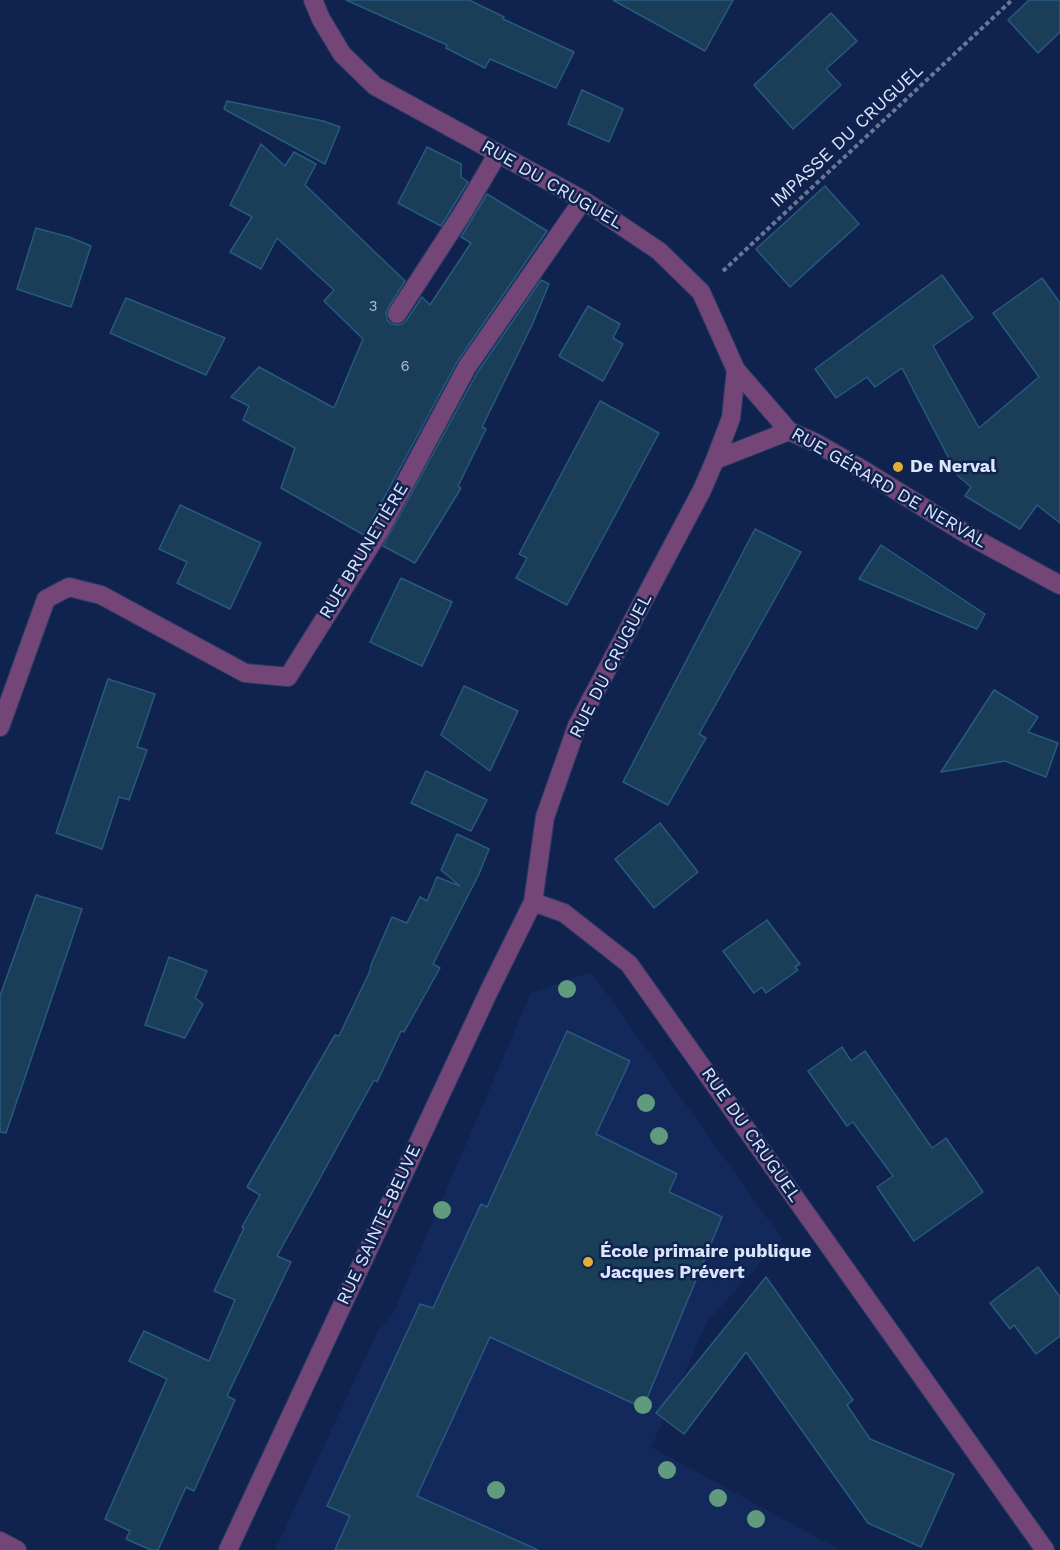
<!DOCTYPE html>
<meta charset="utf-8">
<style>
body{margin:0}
canvas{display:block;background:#10234e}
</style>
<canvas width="1060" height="1550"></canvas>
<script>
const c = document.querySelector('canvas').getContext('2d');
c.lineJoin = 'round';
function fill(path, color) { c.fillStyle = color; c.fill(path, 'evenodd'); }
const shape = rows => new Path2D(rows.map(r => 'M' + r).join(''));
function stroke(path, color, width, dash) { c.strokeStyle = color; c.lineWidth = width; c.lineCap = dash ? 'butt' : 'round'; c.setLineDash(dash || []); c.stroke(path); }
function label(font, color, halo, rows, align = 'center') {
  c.font = font + ' "Work Sans",sans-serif'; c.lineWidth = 5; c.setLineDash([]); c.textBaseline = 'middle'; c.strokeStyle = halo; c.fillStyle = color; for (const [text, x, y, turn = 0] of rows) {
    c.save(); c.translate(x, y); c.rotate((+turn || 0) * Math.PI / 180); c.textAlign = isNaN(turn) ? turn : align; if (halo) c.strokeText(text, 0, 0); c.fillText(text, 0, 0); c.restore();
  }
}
fill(shape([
 [591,972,782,1239,707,1322,651,1447,840,1550,275,1550,378,1331,392,1316,531,993]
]), '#14295b');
const building = shape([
 [346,0,469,0,504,17,503,19,574,52,556,88,490,59,485,68,446,48,447,45,346,0],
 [613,0,733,0,705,51,613,0],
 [1029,0,1060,0,1060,32,1038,53,1008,20,1029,0],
 [831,13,857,41,826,69,841,85,793,129,754,85,831,13],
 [582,90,623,109,609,142,568,124,582,90],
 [227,101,323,121,340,127,325,164,224,109,227,101],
 [261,144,285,166,294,152,316,164,305,185,405,281,388,308,386,313,387,320,390,323,396,325,402,324,406,321,422,297,430,305,471,243,461,237,487,194,547,231,457,362,364,535,281,488,295,448,243,420,249,406,231,397,259,367,334,408,363,339,324,301,334,290,277,238,261,269,230,252,252,217,230,205,261,144],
 [427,147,461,164,461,177,468,182,441,226,398,203,427,147],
 [825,186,859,224,790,287,756,249,825,186],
 [36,228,69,237,91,246,71,307,17,289,36,228],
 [942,275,973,318,933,346,979,428,1039,377,993,313,1042,278,1060,303,1060,523,1037,505,1020,529,965,496,971,487,958,476,902,368,875,387,867,377,836,398,815,369,942,275],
 [541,280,549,284,532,325,482,427,486,429,458,486,461,488,415,563,383,546,477,373,541,280],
 [126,298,225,338,206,375,110,333,126,298],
 [588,306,620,324,613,338,623,344,603,381,559,356,588,306],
 [600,401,659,433,567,605,516,578,527,558,519,554,600,401],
 [180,505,261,543,230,609,177,583,187,562,159,549,180,505],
 [755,529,801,552,699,734,706,738,668,805,623,782,755,529],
 [881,545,985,614,977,629,859,579,881,545],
 [401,578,452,602,422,666,370,642,401,578],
 [108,679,155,694,137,747,147,750,129,800,119,797,102,849,56,833,108,679],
 [464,686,518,711,490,771,441,735,464,686],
 [994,690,1038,717,1028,732,1058,743,1046,777,1005,761,941,772,994,690],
 [426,771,487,800,471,831,411,803,426,771],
 [660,823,698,872,654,908,615,859,660,823],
 [457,834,489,849,479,874,433,964,440,968,404,1032,401,1031,377,1082,374,1080,277,1256,291,1262,227,1396,235,1400,194,1491,186,1487,158,1550,151,1550,126,1539,130,1531,105,1519,167,1379,129,1361,144,1331,209,1361,235,1300,214,1291,244,1228,242,1227,260,1195,247,1187,335,1035,339,1036,370,971,371,965,392,917,407,923,420,897,427,901,437,877,460,886,441,870,457,834],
 [36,895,82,909,6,1133,0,1132,0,996,36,895],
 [767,920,800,964,795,967,798,970,766,993,762,987,754,993,723,951,767,920],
 [169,957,207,971,195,998,203,1004,185,1038,145,1025,169,957],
 [567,1031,630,1061,596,1134,677,1174,669,1192,722,1217,643,1408,490,1337,417,1496,538,1550,335,1550,350,1516,327,1506,420,1304,433,1308,481,1204,487,1207,567,1031],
 [842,1047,851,1061,865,1051,932,1148,946,1138,983,1192,914,1241,877,1187,893,1176,853,1122,847,1126,808,1071,842,1047],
 [1038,1267,1060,1297,1060,1336,1036,1354,1014,1325,1010,1329,990,1303,1038,1267],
 [766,1277,853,1400,847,1405,870,1439,954,1474,921,1547,868,1523,746,1352,684,1434,656,1413,766,1277]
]);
fill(building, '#1a3d58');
stroke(building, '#275a81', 1.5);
const minor = shape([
 [397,314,464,211,498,153],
 [736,370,789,431,816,443,860,468,968,535,1060,585],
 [715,460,789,431],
 [0,727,46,599,69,587,101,595,245,673,288,677,379,532,467,367,583,200],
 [533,902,564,913,629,964,1045,1550],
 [0,1541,17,1550],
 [228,1550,489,991,533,902,545,817,577,726,702,490,715,460,731,418,736,370,701,292,659,251,583,200,375,86,342,54,321,19,313,0]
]);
stroke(minor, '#2c3e66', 20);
stroke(shape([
 [723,271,1012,0]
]), '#677699', 4, [4.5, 3]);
stroke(minor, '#744577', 18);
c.fillStyle = '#619b7e';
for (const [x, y] of [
 [567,989],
 [646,1103],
 [659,1136],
 [442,1210],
 [643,1405],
 [667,1470],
 [496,1490],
 [718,1498],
 [756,1519]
]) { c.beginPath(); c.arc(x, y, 9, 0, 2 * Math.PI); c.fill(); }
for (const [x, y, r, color] of [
 [898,467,6,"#e2af34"],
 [588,1262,6,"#e2af34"]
]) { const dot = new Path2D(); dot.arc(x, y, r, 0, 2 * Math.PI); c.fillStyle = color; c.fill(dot); stroke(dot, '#10234e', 2); }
label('15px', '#abbcd4', null, [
 ["3",373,307],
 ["6",405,367]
]);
label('18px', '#dbe6fd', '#10234e', [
 ["IMPASSE DU CRUGUEL",847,136,-43],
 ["RUE DU CRUGUEL",552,185,30],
 ["RUE GÉRARD DE NERVAL",889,488,30],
 ["RUE BRUNETIÈRE",364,551,-59],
 ["RUE DU CRUGUEL",611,666,-63],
 ["RUE DU CRUGUEL",751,1135,55],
 ["RUE SAINTE-BEUVE",379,1225,-65]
]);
label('bold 18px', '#dbe6fd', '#10234e', [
 ["De Nerval",910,467],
 ["École primaire publique",600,1252],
 ["Jacques Prévert",600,1273]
], 'left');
</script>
